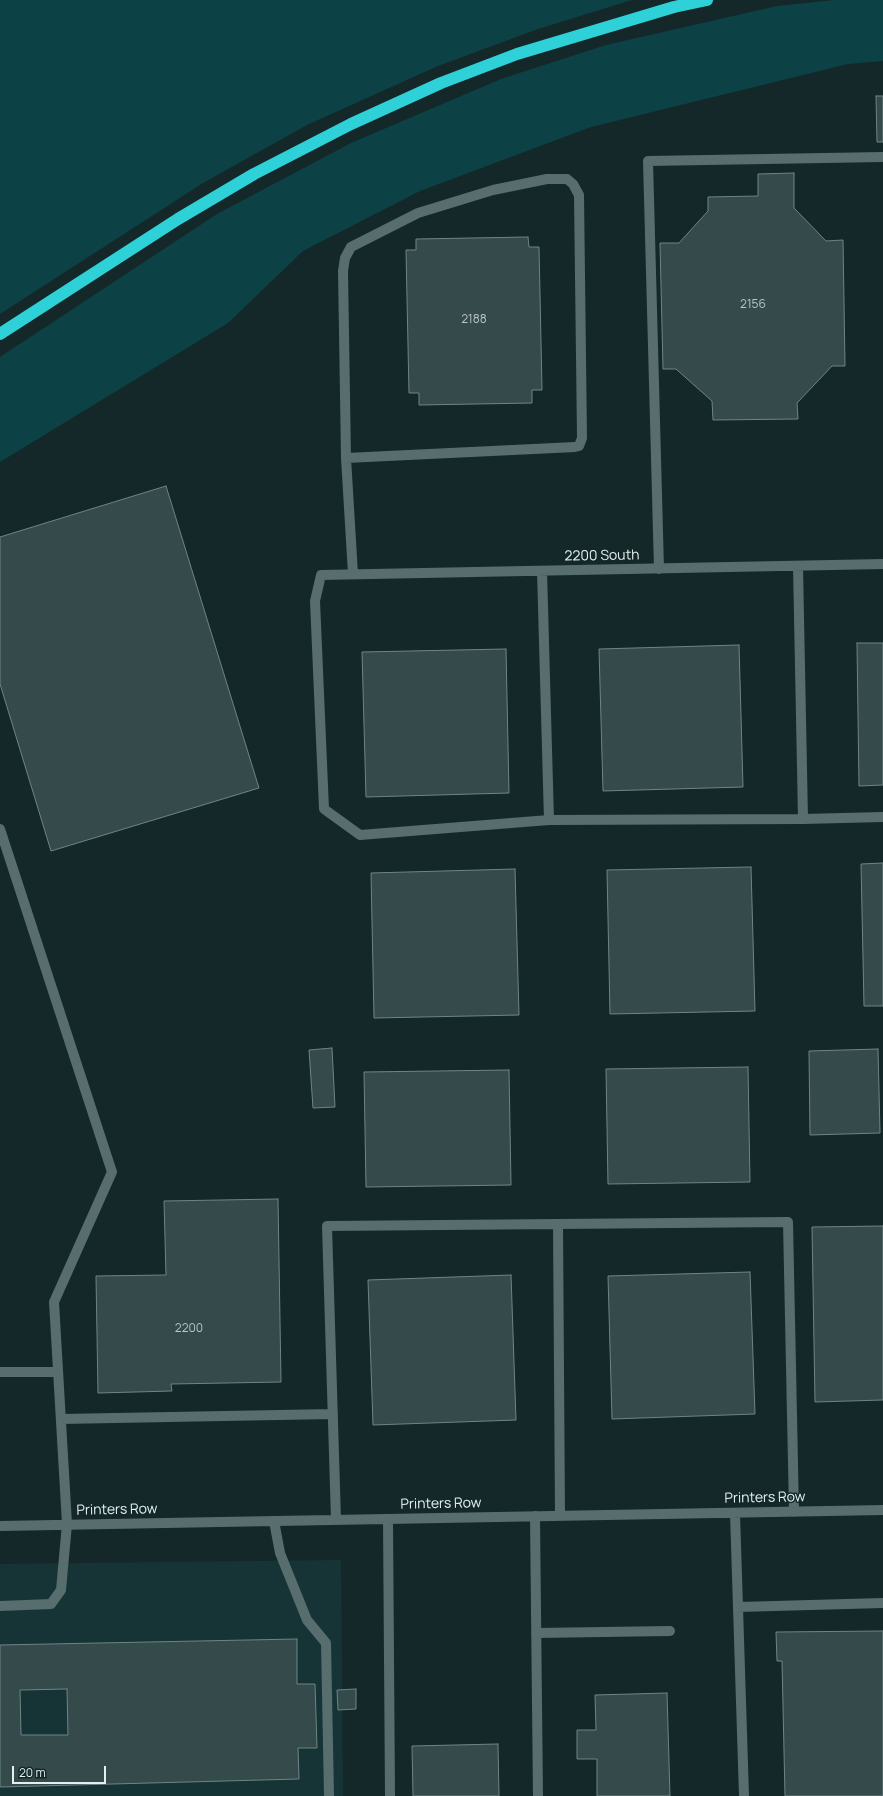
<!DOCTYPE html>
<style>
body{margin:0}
#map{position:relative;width:883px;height:1796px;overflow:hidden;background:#142829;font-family:Manrope,sans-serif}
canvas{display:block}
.scale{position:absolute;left:12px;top:1766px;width:94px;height:18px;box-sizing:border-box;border:2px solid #e4f0f0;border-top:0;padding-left:5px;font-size:12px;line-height:14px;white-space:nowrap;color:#e4f0f0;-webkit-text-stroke:3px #142829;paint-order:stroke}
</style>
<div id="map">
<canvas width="883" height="1796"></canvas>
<div class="scale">20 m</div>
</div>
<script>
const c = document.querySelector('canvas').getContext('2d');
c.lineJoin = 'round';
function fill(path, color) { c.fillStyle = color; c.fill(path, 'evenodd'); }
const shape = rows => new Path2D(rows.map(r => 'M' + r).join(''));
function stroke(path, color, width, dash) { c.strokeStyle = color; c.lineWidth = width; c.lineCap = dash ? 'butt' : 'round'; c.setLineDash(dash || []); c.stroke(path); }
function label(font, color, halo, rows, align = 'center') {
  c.font = font + ' Manrope,sans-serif'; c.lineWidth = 3; c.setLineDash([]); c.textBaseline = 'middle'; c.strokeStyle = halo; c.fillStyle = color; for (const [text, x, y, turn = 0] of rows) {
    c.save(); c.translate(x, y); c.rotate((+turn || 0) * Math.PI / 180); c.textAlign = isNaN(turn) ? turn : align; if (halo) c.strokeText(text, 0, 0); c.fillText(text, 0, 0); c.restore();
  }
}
fill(shape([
 [341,1560,343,1796,0,1796,0,1564]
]), '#163436');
fill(shape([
 [0,0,632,0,538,29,438,66,307,125,203,183,0,314],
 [834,0,883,0,883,61,848,64,591,127,420,191,303,251,228,323,0,462,0,357,217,214,351,143,501,79,606,45,777,6]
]), '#0c4245');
const building = shape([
 [876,96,883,96,883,142,877,142,876,96],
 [794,173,794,208,826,241,843,240,845,366,832,366,797,403,798,419,713,420,712,401,676,369,663,369,660,243,679,243,708,211,708,197,758,196,758,174,794,173],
 [528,237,529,247,539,247,542,390,532,390,532,403,419,405,419,393,409,393,406,250,416,250,416,239,528,237],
 [166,486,259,788,51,851,0,684,0,537,166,486],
 [857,643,883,643,883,785,859,786,857,643],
 [739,645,743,787,603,791,599,649,739,645],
 [506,649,509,793,366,797,362,652,506,649],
 [883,863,883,1006,864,1006,861,864,883,863],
 [751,867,755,1011,610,1014,607,870,751,867],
 [515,869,519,1015,374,1018,371,873,515,869],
 [332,1048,335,1107,313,1108,309,1050,332,1048],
 [878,1049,880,1133,810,1135,809,1051,878,1049],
 [748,1067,750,1182,608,1184,606,1069,748,1067],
 [509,1070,511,1185,366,1187,364,1072,509,1070],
 [278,1199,281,1382,171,1384,172,1391,98,1393,96,1276,166,1275,164,1201,278,1199],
 [883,1226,883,1400,815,1402,812,1227,883,1226],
 [750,1272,755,1414,612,1419,608,1276,750,1272],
 [511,1275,516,1420,373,1425,368,1280,511,1275],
 [883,1631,883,1796,785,1796,782,1661,777,1661,776,1632,883,1631],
 [297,1639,297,1684,315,1684,317,1748,298,1748,299,1779,0,1787,0,1645,297,1639],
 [67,1689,68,1735,21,1735,20,1690,67,1689],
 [356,1689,356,1709,338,1710,337,1690,356,1689],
 [667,1693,670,1796,597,1796,597,1759,577,1759,577,1730,596,1730,595,1695,667,1693],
 [498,1744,499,1796,413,1796,412,1746,498,1744]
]);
fill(building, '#354a4b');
stroke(building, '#6e8586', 1);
stroke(shape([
 [346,458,575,447,579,446,582,438,579,195,573,184,567,179,547,179,493,190,418,213,351,247,345,258,343,271,346,458,353,574],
 [659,569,648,161,883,157],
 [542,571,549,820,803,819,798,566],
 [803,819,883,817],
 [549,820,360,835,324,809,315,601,321,575,883,564],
 [0,829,112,1172,54,1302,67,1524,61,1590,51,1604,0,1606],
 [558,1224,788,1222,794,1512],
 [0,1372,58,1372],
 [61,1419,333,1414],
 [735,1513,744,1796],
 [535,1516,538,1796],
 [388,1519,390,1796],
 [336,1520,327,1226,558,1224,560,1516],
 [274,1521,280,1553,307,1620,326,1643,329,1796],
 [0,1526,883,1510],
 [738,1607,883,1603],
 [536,1633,670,1631]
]), '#576d6e', 10);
stroke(shape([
 [0,334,178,219,254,174,351,124,441,83,517,54,674,7,707,0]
]), '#2fd1d9', 12);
label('12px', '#b8c6c7', null, [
 ["2156",753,305],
 ["2188",474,320],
 ["2200",189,1329]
]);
label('14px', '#e4f0f0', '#142829', [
 ["2200 South",602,556,-1],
 ["Printers Row",765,1498,-1],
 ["Printers Row",441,1504,-1],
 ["Printers Row",117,1510,-1]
]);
</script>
